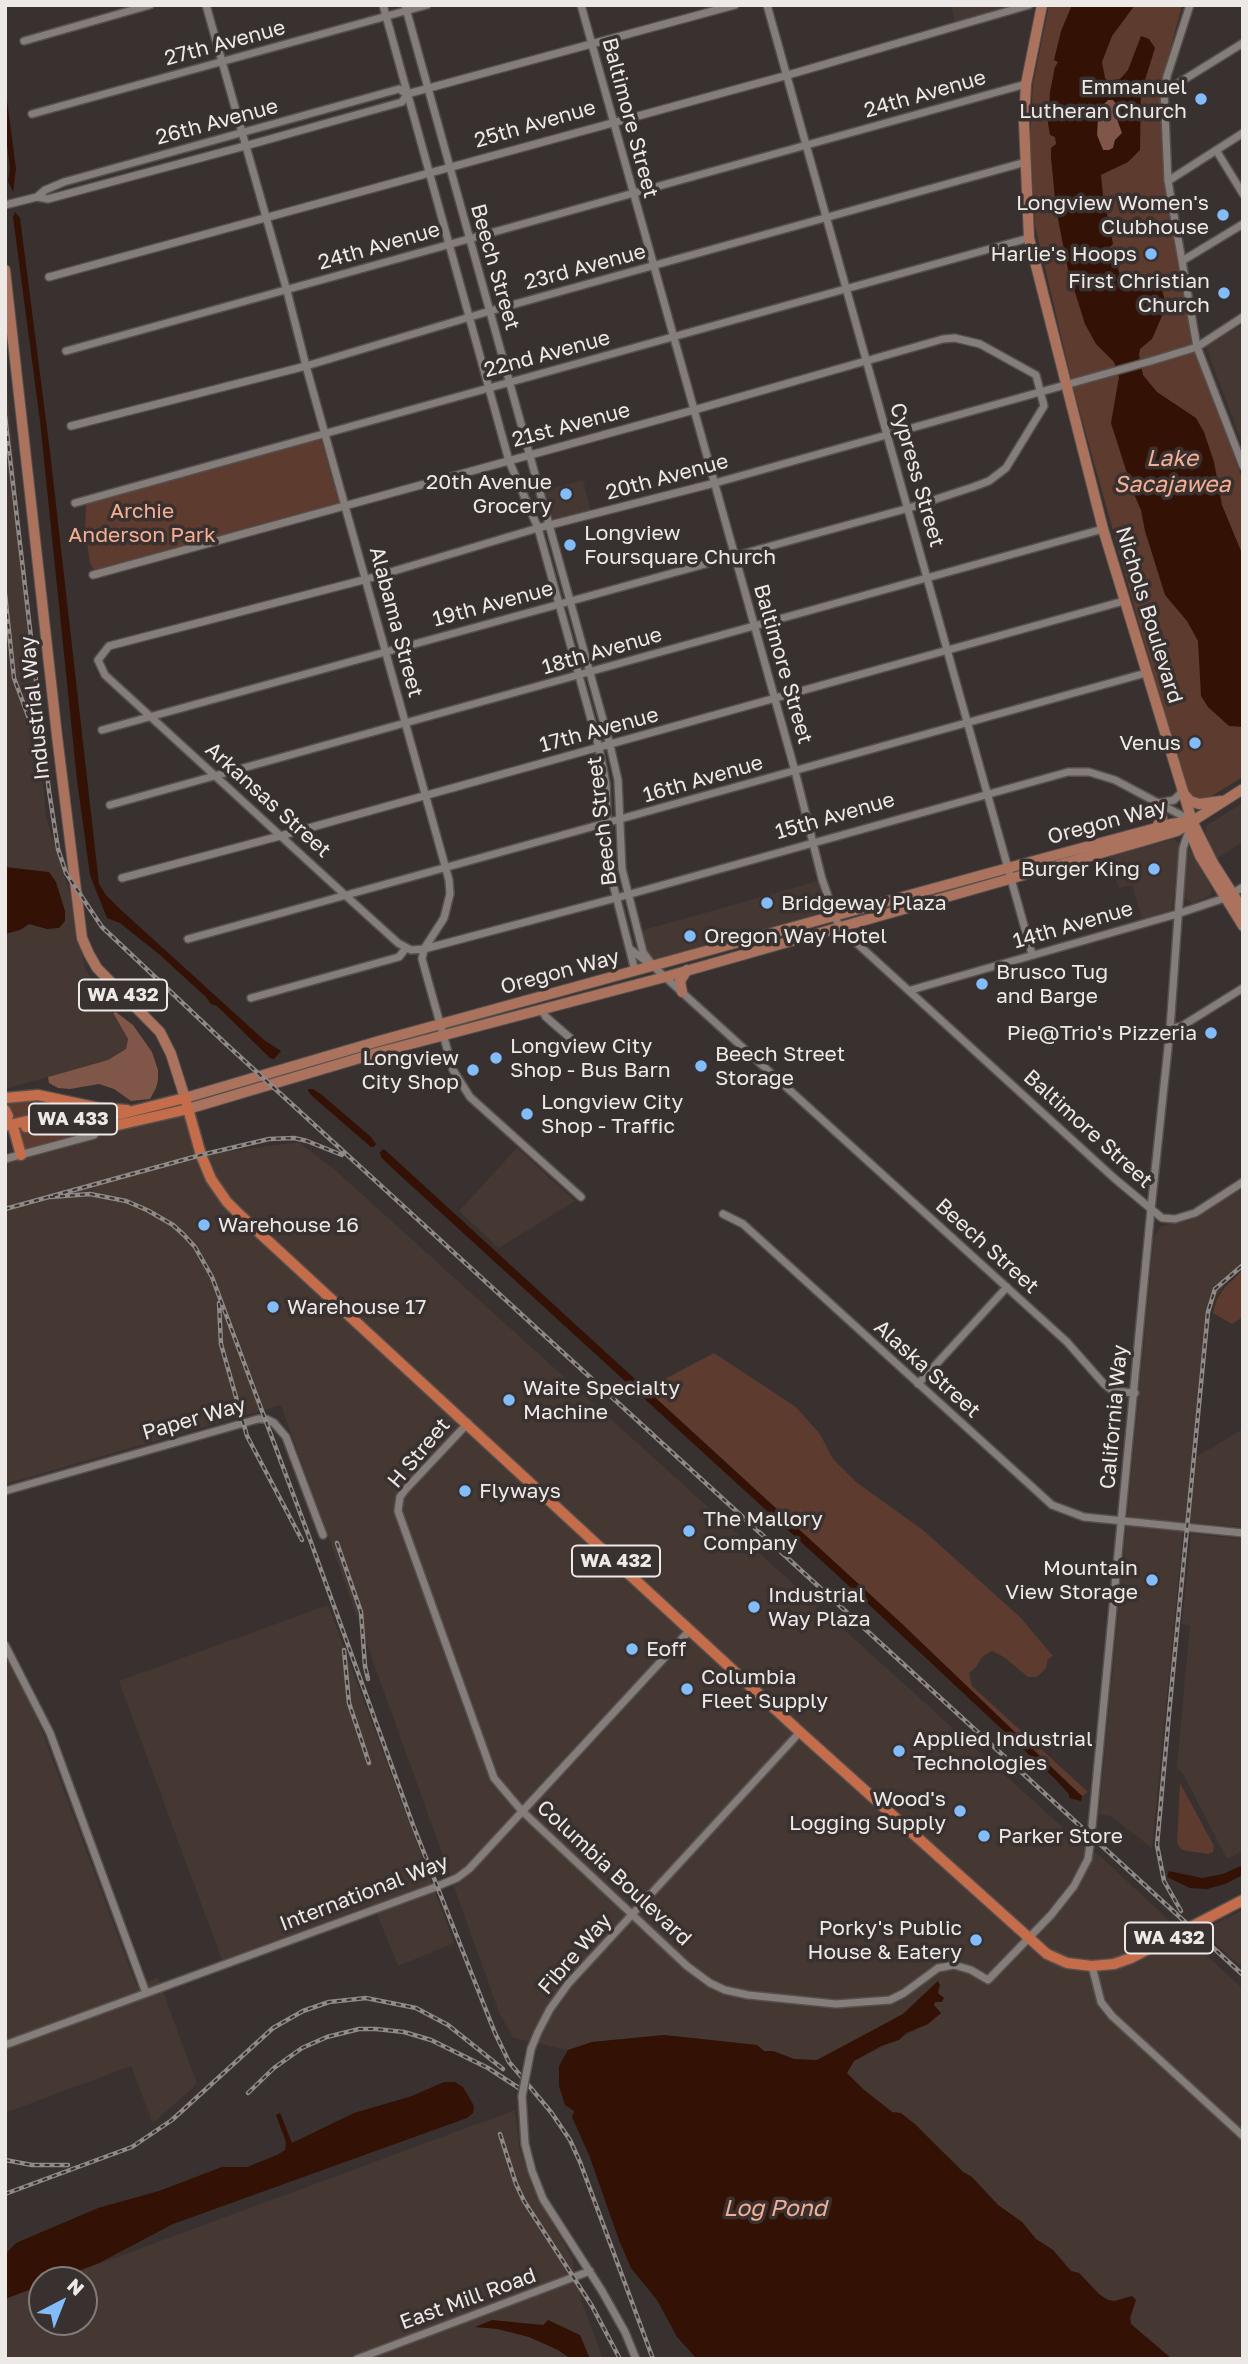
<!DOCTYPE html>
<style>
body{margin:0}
#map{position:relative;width:1248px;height:2364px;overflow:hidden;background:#38312f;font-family:"Golos Text",sans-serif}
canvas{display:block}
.frame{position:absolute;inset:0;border:7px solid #ede9e7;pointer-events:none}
.north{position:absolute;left:28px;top:2266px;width:70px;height:70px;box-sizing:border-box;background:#38312f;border:2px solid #807b79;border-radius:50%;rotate:42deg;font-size:19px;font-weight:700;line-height:28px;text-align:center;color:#ede9e7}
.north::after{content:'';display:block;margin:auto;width:24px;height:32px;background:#82bcfa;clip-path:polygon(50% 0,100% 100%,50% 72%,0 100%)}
</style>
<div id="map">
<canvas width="1248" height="2364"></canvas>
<div class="frame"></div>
<div class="north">N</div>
</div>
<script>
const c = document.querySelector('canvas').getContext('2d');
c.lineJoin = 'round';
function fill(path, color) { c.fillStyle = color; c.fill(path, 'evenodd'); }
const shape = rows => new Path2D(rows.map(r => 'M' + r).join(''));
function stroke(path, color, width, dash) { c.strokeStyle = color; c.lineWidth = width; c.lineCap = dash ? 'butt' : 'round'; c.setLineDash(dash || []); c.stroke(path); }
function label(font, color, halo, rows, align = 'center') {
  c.font = font + ' "Golos Text",sans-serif'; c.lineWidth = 7; c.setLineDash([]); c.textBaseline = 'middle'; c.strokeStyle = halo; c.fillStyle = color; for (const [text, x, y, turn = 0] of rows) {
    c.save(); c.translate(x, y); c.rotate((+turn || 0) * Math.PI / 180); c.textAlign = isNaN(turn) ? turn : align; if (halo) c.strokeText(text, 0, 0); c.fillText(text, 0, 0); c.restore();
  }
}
fill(shape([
 [951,5,1013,5,955,22],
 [1243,324,1243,445,1206,347],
 [5,364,46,817,71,898,85,969,128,1039,126,1049,108,1060,5,1089],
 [583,480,591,511,551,522,543,491],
 [1241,804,1243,807,1243,842,1216,859,1206,834,1206,826],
 [1173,839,1180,844,1172,910,1142,919,1132,885,1119,888,1109,856],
 [1187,847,1190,848,1212,889,1210,896,1192,903,1184,897],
 [818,881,828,914,656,962,647,954,640,931],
 [188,1109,201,1155,299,1142,335,1170,1079,1842,1100,1856,1243,1989,1243,2359,1172,2359,1131,2324,1130,2318,1114,2301,1108,2300,1099,2294,1079,2273,1071,2271,1053,2250,1036,2239,1022,2222,998,2205,972,2177,963,2172,957,2164,855,2082,847,2073,854,2061,928,2024,941,2013,933,2005,935,2002,925,1993,903,2014,882,2027,817,2060,807,2062,794,2059,773,2051,764,2051,757,2045,664,2035,592,2042,568,2050,513,2038,499,2012,281,1405,5,1484,5,1160],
 [517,1148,575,1201,499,1248,459,1211],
 [1243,1187,1243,1268,1224,1285,1216,1297,1210,1314,1196,1457,1243,1429,1243,1527,1184,1522,1152,1848,1110,1816,1099,1814,1154,1237,1161,1226,1189,1221],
 [1191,1534,1243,1539,1243,1851,1227,1859,1182,1772,1177,1768,1190,1625,1182,1624],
 [328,1605,454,1943,398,1966,373,1904,222,1960,119,1681],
 [10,1645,136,1985,158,1978,197,2084,153,2123,131,2066,5,2113,5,1647],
 [1243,1910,1243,1968,1209,1938,1208,1931,1210,1926],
 [515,2110,519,2146,532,2186,572,2258,582,2302,603,2359,5,2359,5,2299,42,2285,42,2322,84,2322,84,2280,55,2280]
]), '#453833');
fill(shape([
 [1049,5,1182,5,1160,88,1163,172,1191,340,1243,481,1243,777,1200,803,1189,796,1154,677,1074,391,1035,225,1030,139,1033,84],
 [321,439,339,503,94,570,90,563,85,531,86,504],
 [19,1095,141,1110,5,1126,5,1098],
 [29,1127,92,1129,94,1135,21,1155,14,1130],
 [1243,1270,1243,1317,1232,1324,1213,1313,1217,1299,1225,1287],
 [714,1353,796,1407,820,1434,833,1459,856,1482,923,1530,1020,1617,1053,1656,1048,1659,1046,1668,1037,1677,1028,1677,1004,1657,992,1651,982,1657,976,1667,969,1673,972,1686,1088,1792,1082,1796,900,1622,646,1389],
 [1180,1783,1214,1846,1213,1852,1208,1854,1187,1851,1181,1849,1177,1843]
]), '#5d3b2e');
fill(shape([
 [1108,100,1114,100,1121,109,1117,119,1122,133,1115,140,1113,148,1109,150,1103,150,1097,135,1098,115,1103,104],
 [116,1012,133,1025,152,1052,158,1070,158,1080,156,1088,150,1099,131,1101,114,1089,99,1084,70,1089,58,1088,49,1083,48,1077,108,1060,126,1049,128,1039,113,1013]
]), '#7f5647');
fill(shape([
 [1072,5,1135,5,1112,36,1102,62,1105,78,1108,81,1120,79,1128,70,1141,36,1149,39,1155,48,1145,80,1141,88,1140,150,1128,162,1101,175,1104,204,1101,206,1106,210,1110,226,1113,244,1109,248,1110,255,1115,258,1121,278,1129,287,1137,290,1151,279,1160,282,1164,297,1165,309,1152,339,1140,349,1139,355,1143,375,1157,392,1196,418,1204,432,1214,462,1222,505,1243,556,1243,727,1229,726,1208,707,1201,696,1198,641,1187,621,1165,595,1145,531,1141,510,1133,492,1111,423,1119,377,1114,362,1096,344,1085,324,1068,270,1056,209,1051,157,1051,148,1056,144,1055,137,1050,135,1048,123,1050,92,1055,67,1058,62,1054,60,1061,31],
 [1108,100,1113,100,1121,109,1117,119,1122,133,1115,140,1113,148,1109,150,1103,150,1097,135,1098,115,1104,104],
 [5,85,16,169,13,192,8,181,10,168,5,129],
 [15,212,20,218,50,452,99,884,106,895,121,910,264,1040,281,1051,274,1059,270,1058,217,1006,211,1004,206,997,160,955,120,923,107,918,90,875,77,780,40,421,13,217],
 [5,867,49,872,56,882,65,911,65,921,59,928,47,929,29,924,20,930,5,934],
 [308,1089,313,1089,322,1095,371,1137,376,1144,374,1147,371,1147,312,1096,308,1091],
 [384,1149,900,1622,1070,1785,1082,1796,1081,1801,1069,1798,1069,1794,1056,1780,848,1585,391,1167,381,1157,380,1152],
 [1243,1865,1243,1875,1225,1884,1207,1889,1190,1888,1167,1877,1169,1871,1202,1878,1223,1874],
 [938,1981,940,1985,938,1993,944,1998,942,2002,935,2002,934,2005,941,2013,928,2024,906,2033,899,2040,881,2046,854,2061,847,2073,864,2090,892,2112,901,2113,916,2125,963,2172,972,2177,998,2205,1022,2222,1036,2239,1053,2250,1071,2271,1079,2273,1099,2294,1108,2300,1114,2301,1132,2296,1136,2300,1130,2318,1131,2324,1172,2359,697,2359,677,2337,657,2300,631,2268,619,2240,589,2155,572,2117,574,2111,565,2105,559,2086,559,2066,568,2050,592,2042,664,2035,757,2045,764,2051,773,2051,794,2059,817,2060,903,2014],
 [444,2082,455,2082,463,2087,474,2106,473,2113,467,2118,173,2224,99,2263,55,2280,42,2280,42,2285,5,2299,5,2254,16,2243,98,2208,159,2191,222,2167,247,2167,277,2155,285,2150,286,2142,276,2115,280,2113,292,2143,354,2113,412,2096],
 [492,2320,543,2325,548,2320,580,2335,590,2359,571,2359,558,2350,529,2337,497,2329,475,2327]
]), '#331104');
const minor = shape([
 [206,5,287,291,306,366,449,880,450,894,444,918,424,949,422,959,453,1070,470,1097,581,1197],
 [383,5,509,461,538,528,599,748,606,783,609,868,635,971],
 [405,5,610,745,618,780,622,869,643,952,653,966,1067,1342,1104,1384,1113,1391,1135,1393],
 [581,5,795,771,822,879,839,927,1114,1178,1162,1218,1175,1219,1195,1213,1243,1182],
 [767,5,1032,954],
 [1190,5,1167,76,1164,92,1168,181,1197,347,1243,466],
 [24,41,150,5],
 [1164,92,1243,43],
 [32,114,427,5],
 [1216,150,1243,194],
 [1168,181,1243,133],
 [37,197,45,190,64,182,399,89,407,94],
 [5,205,37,197,48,199,245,146,402,102,407,94,735,5],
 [1182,261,1243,224],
 [49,277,788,75,1029,5],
 [66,351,1026,84],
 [71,426,306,366,490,311,1026,162],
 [75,503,1029,238],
 [93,575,694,410,943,339,955,338,980,344,1036,375,1044,406,1006,468,989,481,973,487,909,508,102,730],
 [1159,803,1174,800,1182,792],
 [110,805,1103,529],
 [122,878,280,836,1124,601],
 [188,939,1146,673],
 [630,949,651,965],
 [911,990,1177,914,1225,898,1243,887],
 [251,998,399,957,406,948],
 [541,1009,546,1017,577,1044],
 [1170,1029,1182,1026,1243,988],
 [5,1159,94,1135],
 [723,1214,743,1224,1052,1505,1084,1517,1243,1533],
 [918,1384,1007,1287],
 [468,1423,405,1490,400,1497,398,1511,494,1778,521,1810,687,1966,710,1983,725,1990,748,1995,836,2004,890,2000,904,1993,938,1968,954,1965,971,1970,988,1980,1051,1915,1074,1886,1088,1859,1091,1837,1151,1209,1170,1029,1183,848,1192,821,1115,780,1089,772,1068,772,616,898,424,949,411,950,398,943,345,895,152,718,105,675,98,660,109,646,367,579,538,528,715,483,1151,361,1197,347,1243,317],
 [5,1491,258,1419,266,1419,274,1423,286,1437,323,1535],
 [5,1645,50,1733,146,1993],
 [1092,1966,1101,2002,1112,2016,1243,2136],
 [568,1984,800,1732],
 [5,2045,433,1888,457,1878,469,1869,690,1630],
 [522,2096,525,2144,532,2171,543,2199,602,2291,625,2332,636,2359],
 [357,2359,590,2271]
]);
const major = shape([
 [1042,5,1026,84,1024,123,1029,238,1103,529,1192,821,1213,863,1243,910],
 [5,270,57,736,82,938,89,954,97,968,160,1032,171,1054,185,1098,379,1041,1008,868,1171,824,1192,821],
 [1184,794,1190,801,1199,804,1221,801],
 [1192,822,1191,834,1200,856,1243,926],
 [1157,827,1162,818,1158,804],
 [682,992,680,981,687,970],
 [188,1109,380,1052,665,977,1143,841,1177,831,1243,789]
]);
const highway = shape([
 [5,1098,38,1095,99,1108,127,1110],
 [5,1110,8,1116,5,1123],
 [5,1126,35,1119,52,1117,97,1120,185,1098,201,1155,211,1179,227,1202,239,1214,800,1732,1047,1954,1067,1963,1092,1966,1114,1964,1131,1958,1243,1900],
 [26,1127,39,1126,105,1128,188,1109],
 [14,1130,21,1155]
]);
stroke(minor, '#554f4d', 10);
stroke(major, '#554f4d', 12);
stroke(highway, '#554f4d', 13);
stroke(minor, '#847d7a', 7);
stroke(major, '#ab735d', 10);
stroke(highway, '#c56c4a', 10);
const rail = shape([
 [5,416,49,791,58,849,66,873,102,927,225,1043,1243,1975],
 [5,594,14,678,38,743],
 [50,1197,90,1194,126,1201,147,1210,173,1225,184,1235,195,1247,212,1277,308,1534,413,1825,495,2033,509,2062,551,2112,570,2140,580,2162,653,2359],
 [5,1209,201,1155,269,1139,294,1138,307,1141,342,1155],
 [219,1303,221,1344,247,1436,302,1540],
 [337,1543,361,1612,365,1666,368,1679],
 [344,1650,349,1703,369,1763],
 [1181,1911,1164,1881,1157,1845,1170,1703,1208,1312,1215,1289,1243,1265],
 [248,2093,274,2068,302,2048,327,2037,359,2029,376,2029,404,2032,431,2040,488,2068,525,2092],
 [500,2134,516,2184,524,2201,592,2306,620,2359],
 [5,2160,32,2165,68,2165],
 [5,2194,132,2147,172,2120,273,2028,303,2011,329,2002,366,1998,416,2008,448,2025,503,2069]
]);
stroke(rail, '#8f8a88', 4.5);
stroke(rail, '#38312f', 2, [5]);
const minorBridge = shape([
 [522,2096,531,2049,538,2032,550,2009,568,1984]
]);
stroke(minorBridge, '#554f4d', 10, []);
stroke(minorBridge, '#847d7a', 7);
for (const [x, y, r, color] of [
 [1201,99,7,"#82bcfa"],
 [1223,215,7,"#82bcfa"],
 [1151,254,7,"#82bcfa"],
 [1224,293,7,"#82bcfa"],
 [566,494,7,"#82bcfa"],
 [570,545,7,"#82bcfa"],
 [1195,743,7,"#82bcfa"],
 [1154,869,7,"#82bcfa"],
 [767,903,7,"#82bcfa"],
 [690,936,7,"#82bcfa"],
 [982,984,7,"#82bcfa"],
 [1211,1033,7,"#82bcfa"],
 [496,1058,7,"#82bcfa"],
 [701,1066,7,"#82bcfa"],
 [473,1070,7,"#82bcfa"],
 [527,1114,7,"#82bcfa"],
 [204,1225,7,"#82bcfa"],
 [273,1307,7,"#82bcfa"],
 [509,1400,7,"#82bcfa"],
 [465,1491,7,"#82bcfa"],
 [689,1531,7,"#82bcfa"],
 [1152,1580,7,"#82bcfa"],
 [754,1607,7,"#82bcfa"],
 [632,1649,7,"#82bcfa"],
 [687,1689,7,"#82bcfa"],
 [899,1751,7,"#82bcfa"],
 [960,1811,7,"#82bcfa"],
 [984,1836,7,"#82bcfa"],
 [976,1940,7,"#82bcfa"]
]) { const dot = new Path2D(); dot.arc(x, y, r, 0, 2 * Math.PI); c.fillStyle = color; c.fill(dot); stroke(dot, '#38312f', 2.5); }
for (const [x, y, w] of [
 [123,995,88],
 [73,1119,88],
 [616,1561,88],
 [1169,1938,88]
]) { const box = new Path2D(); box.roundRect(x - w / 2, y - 15.5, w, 31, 5); c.fillStyle = '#38312f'; c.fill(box); stroke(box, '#ede9e7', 2); }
label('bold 19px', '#ede9e7', null, [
 ["WA 432",123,995],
 ["WA 433",73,1119],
 ["WA 432",616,1561],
 ["WA 432",1169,1938]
]);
label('21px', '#ede9e7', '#38312f', [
 ["27th Avenue",225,43,-15],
 ["24th Avenue",925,94,-16],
 ["Baltimore Street",630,118,75],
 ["26th Avenue",217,122,-15],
 ["25th Avenue",535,124,-16],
 ["24th Avenue",379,246,-16],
 ["Beech Street",495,267,74],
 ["23rd Avenue",585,267,-15],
 ["22nd Avenue",547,354,-15],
 ["21st Avenue",571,425,-15],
 ["Cypress Street",917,475,74],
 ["20th Avenue",667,477,-15],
 ["19th Avenue",493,604,-15],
 ["Nichols Boulevard",1149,615,73],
 ["Alabama Street",396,622,75],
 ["18th Avenue",602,651,-16],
 ["Baltimore Street",783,664,74],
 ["Industrial Way",35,708,-96],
 ["17th Avenue",599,730,-15],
 ["16th Avenue",703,779,-16],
 ["Arkansas Street",268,800,42],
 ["15th Avenue",835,816,-16],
 ["Beech Street",602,821,-97],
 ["Oregon Way",1107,822,-15],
 ["14th Avenue",1073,925,-16],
 ["Oregon Way",560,972,-15],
 ["Baltimore Street",1088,1129,42],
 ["Beech Street",987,1246,42],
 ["Alaska Street",927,1369,42],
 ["California Way",1114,1417,-85],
 ["Paper Way",194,1419,-16],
 ["H Street",419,1453,-50],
 ["Columbia Boulevard",614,1873,43],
 ["International Way",364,1893,-21],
 ["Fibre Way",575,1954,-49],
 ["East Mill Road",468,2299,-20]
]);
label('21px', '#ede9e7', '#38312f', [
 ["Emmanuel",1187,87,"right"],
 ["Lutheran Church",1187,111,"right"],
 ["Longview Women's",1209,203,"right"],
 ["Clubhouse",1209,227,"right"],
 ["Harlie's Hoops",1137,254,"right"],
 ["First Christian",1210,281,"right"],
 ["Church",1210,305,"right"],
 ["20th Avenue",552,482,"right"],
 ["Grocery",552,506,"right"],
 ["Longview",584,533],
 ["Foursquare Church",584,557],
 ["Venus",1181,743,"right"],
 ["Burger King",1140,869,"right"],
 ["Bridgeway Plaza",781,903],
 ["Oregon Way Hotel",704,936],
 ["Brusco Tug",996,972],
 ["and Barge",996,996],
 ["Pie@Trio's Pizzeria",1197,1033,"right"],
 ["Longview City",510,1046],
 ["Shop - Bus Barn",510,1070],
 ["Beech Street",715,1054],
 ["Storage",715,1078],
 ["Longview",459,1058,"right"],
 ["City Shop",459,1082,"right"],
 ["Longview City",541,1102],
 ["Shop - Traffic",541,1126],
 ["Warehouse 16",218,1225],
 ["Warehouse 17",287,1307],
 ["Waite Specialty",523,1388],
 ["Machine",523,1412],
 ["Flyways",479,1491],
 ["The Mallory",703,1519],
 ["Company",703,1543],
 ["Mountain",1138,1568,"right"],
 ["View Storage",1138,1592,"right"],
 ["Industrial",768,1595],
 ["Way Plaza",768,1619],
 ["Eoff",646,1649],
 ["Columbia",701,1677],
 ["Fleet Supply",701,1701],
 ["Applied Industrial",913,1739],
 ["Technologies",913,1763],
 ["Wood's",946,1799,"right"],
 ["Logging Supply",946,1823,"right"],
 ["Parker Store",998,1836],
 ["Porky's Public",962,1928,"right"],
 ["House & Eatery",962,1952,"right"]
], 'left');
label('21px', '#f6af95', '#38312f', [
 ["Archie",142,511],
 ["Anderson Park",142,535]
]);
label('italic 23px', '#f4ae94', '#38312f', [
 ["Lake",1172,459],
 ["Sacajawea",1172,485],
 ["Log Pond",775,2209]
]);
</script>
